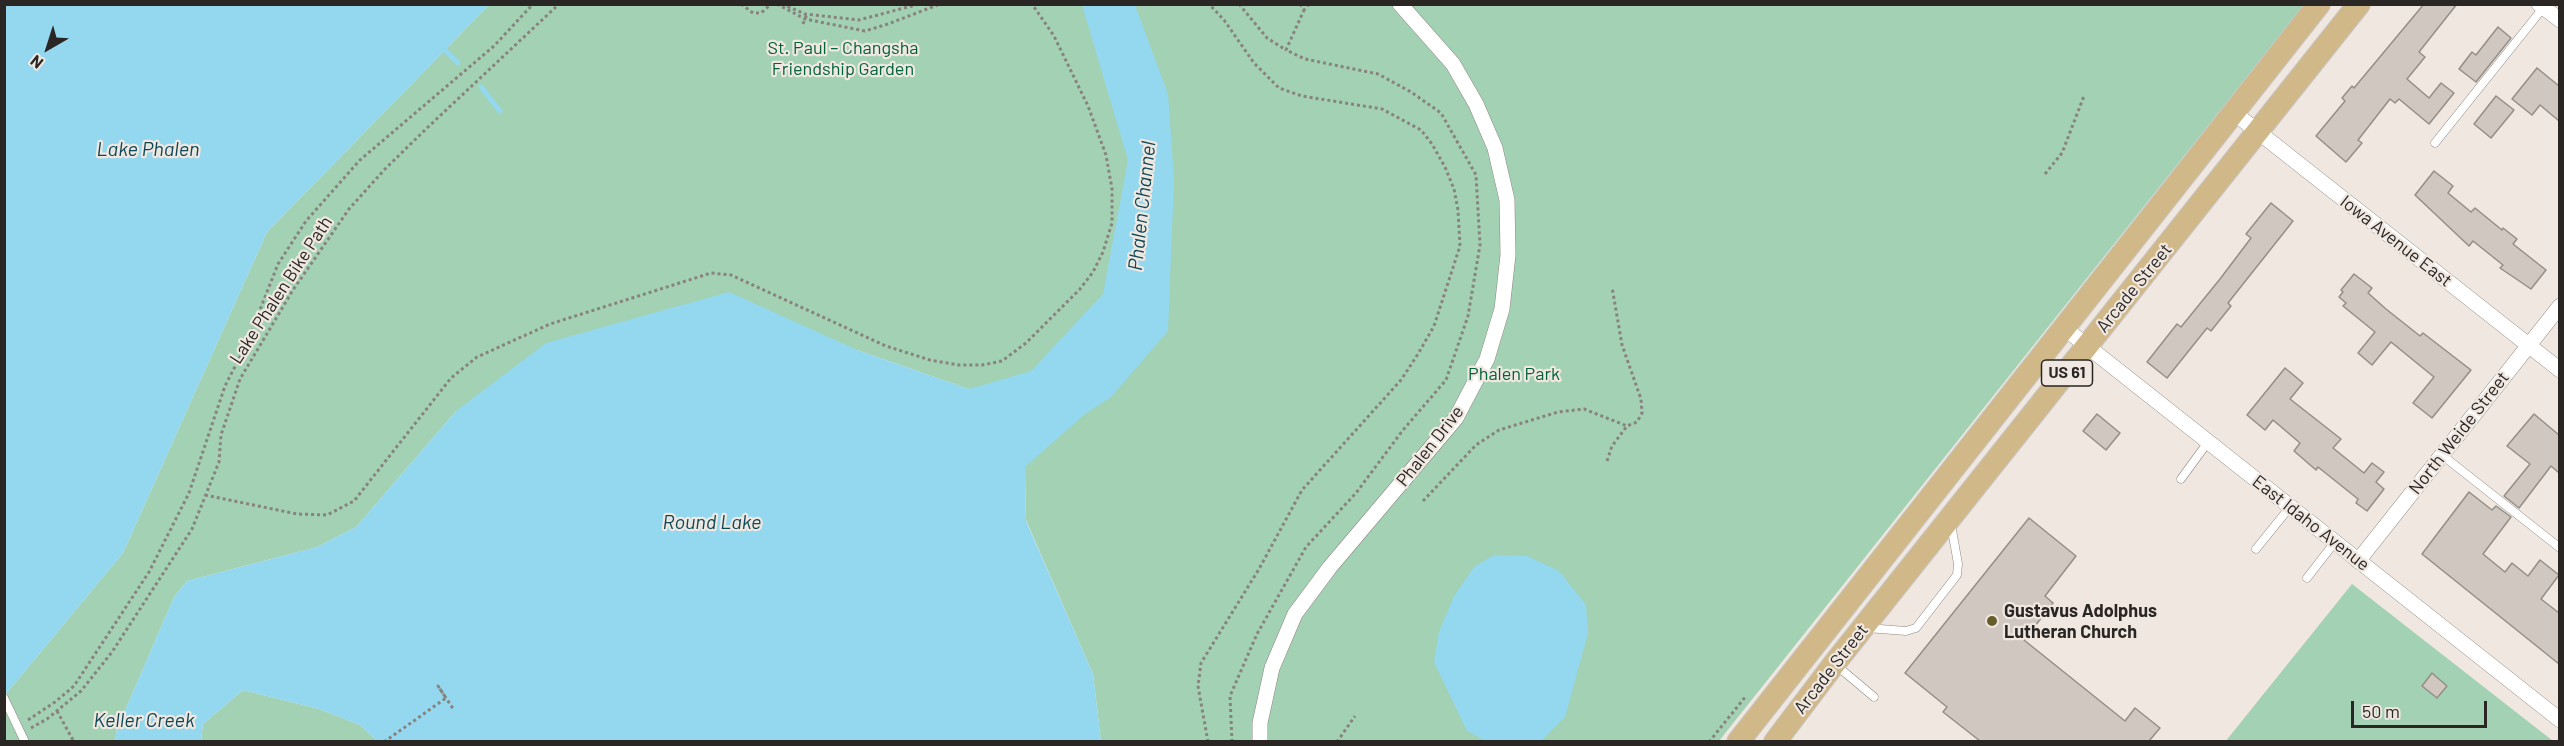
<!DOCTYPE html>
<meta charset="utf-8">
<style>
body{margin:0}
#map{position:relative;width:2564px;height:746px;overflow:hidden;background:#efe7e0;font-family:Barlow,sans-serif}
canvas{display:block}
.frame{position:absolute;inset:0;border:6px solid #292623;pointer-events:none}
.north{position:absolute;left:18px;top:18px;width:60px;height:60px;-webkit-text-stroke:4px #efe7e0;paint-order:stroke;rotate:219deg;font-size:16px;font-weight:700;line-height:24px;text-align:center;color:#292623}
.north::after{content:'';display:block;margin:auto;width:21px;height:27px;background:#292623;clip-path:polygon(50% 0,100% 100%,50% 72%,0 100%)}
.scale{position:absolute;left:2351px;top:701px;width:136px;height:27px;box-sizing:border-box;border:3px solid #292623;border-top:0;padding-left:8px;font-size:18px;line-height:21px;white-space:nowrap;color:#292623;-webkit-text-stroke:4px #efe7e0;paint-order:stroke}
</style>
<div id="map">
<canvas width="2564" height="746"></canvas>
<div class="frame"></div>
<div class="north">N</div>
<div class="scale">50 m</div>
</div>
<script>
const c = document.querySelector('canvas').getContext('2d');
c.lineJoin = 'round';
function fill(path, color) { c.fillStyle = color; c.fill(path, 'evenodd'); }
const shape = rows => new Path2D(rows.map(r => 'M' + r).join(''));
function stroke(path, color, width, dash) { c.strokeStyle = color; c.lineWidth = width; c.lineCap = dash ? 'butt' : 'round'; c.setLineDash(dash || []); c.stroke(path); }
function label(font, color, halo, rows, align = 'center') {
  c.font = font + ' Barlow,sans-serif'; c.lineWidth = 4.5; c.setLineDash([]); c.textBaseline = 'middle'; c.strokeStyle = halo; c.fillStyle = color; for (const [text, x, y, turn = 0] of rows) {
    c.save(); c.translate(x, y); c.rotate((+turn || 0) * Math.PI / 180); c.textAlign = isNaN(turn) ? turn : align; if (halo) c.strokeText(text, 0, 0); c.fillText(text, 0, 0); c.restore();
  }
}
fill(shape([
 [489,5,2304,5,1719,741,1101,741,1093,674,1026,520,1025,467,969,389,857,350,456,411,356,527,317,547,187,581,174,597,117,729,115,741,5,742,5,695,123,553,267,232],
 [2352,584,2553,741,2225,742],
 [243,690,319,709,360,725,377,741,201,742,203,724]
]), '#a2d1b4');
fill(shape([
 [5,5,489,5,267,232,123,553,5,695],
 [1082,5,1135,5,1168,94,1174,180,1168,331,1111,397,1085,414,1025,467,1026,521,1093,674,1101,741,377,741,360,725,319,709,243,690,203,724,201,741,115,741,117,729,174,597,187,581,317,547,356,527,456,411,546,343,729,292,857,350,969,389,1031,371,1103,294,1128,160],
 [1494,555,1527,556,1559,571,1586,605,1588,633,1565,717,1541,741,1486,741,1467,731,1434,662,1439,632,1454,596,1474,567]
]), '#94d8f0');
stroke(shape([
 [445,50,458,63],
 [481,87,500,111]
]), '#94d8f0', 5);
const building = shape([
 [2424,4,2457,4,2419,52,2425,57,2407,79,2429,98,2441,83,2454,93,2429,124,2399,99,2395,103,2390,99,2358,140,2362,143,2346,162,2316,136,2345,101,2342,98,2352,86,2354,88,2424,4],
 [2498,27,2511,38,2476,82,2459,69,2472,52,2476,55,2498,27],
 [2537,68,2559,86,2559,121,2540,105,2532,115,2512,99,2537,68],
 [2496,96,2514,110,2491,138,2474,124,2496,96],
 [2434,171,2453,186,2448,193,2471,212,2475,208,2502,230,2503,228,2517,239,2513,244,2546,270,2531,289,2500,268,2503,265,2473,241,2469,246,2415,195,2434,171],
 [2271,203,2293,221,2228,303,2231,306,2211,331,2207,328,2167,378,2147,362,2177,324,2181,327,2220,279,2251,238,2246,234,2271,203],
 [2354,274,2372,288,2368,293,2386,309,2420,336,2423,333,2471,370,2432,418,2413,403,2434,377,2391,342,2372,365,2358,353,2375,332,2343,306,2346,303,2339,297,2343,292,2341,290,2354,274],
 [2285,368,2303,383,2290,399,2341,439,2333,448,2364,473,2372,463,2384,472,2376,482,2384,489,2367,511,2356,503,2358,499,2318,467,2316,470,2294,451,2300,443,2273,420,2265,430,2247,415,2285,368],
 [2097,414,2120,433,2106,450,2083,431,2097,414],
 [2534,414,2559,435,2559,473,2551,466,2519,508,2504,496,2530,464,2507,446,2534,414],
 [2469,492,2492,510,2496,506,2511,517,2483,554,2505,572,2512,563,2528,576,2540,560,2559,575,2541,599,2559,613,2559,664,2422,554,2469,492],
 [2029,518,2076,556,2045,596,2053,603,2024,640,2125,721,2135,708,2160,728,2149,741,1980,741,1943,712,1947,707,1905,673,2029,518],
 [2432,673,2447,686,2437,698,2422,686,2432,673]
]);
fill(building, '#cfc7c0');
stroke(building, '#958e87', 1.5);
const lane = shape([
 [2435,143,2543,8],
 [2442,455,2560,548],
 [2181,479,2208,442],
 [2256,549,2290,507],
 [2307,578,2335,542],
 [1867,628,1906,631,1916,628,1957,575,1958,564,1951,524],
 [1836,665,1874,697],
 [4,698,25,742]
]);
const street = shape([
 [2539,4,2560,20],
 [2233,112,2560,370],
 [2063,327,2560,720],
 [2358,561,2560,306],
 [1260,742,1260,723,1272,668,1295,614,1330,567,1456,418,1487,359,1502,309,1508,255,1507,200,1495,148,1476,104,1453,64,1400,4]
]);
const primary = shape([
 [1738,742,2319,4],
 [1775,742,1834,664,2359,4]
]);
stroke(lane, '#8e8780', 9);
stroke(street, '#8e8780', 16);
stroke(primary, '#c7c7c6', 24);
stroke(shape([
 [741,4,753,13,761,13,771,4],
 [777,4,805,19,865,31,888,24,940,4],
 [782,4,805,14,859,20,919,4],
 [1239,4,1267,38,1286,50],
 [1300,4,1304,10,1309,4],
 [803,24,807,14],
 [2045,174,2062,153,2084,96],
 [1607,461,1612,446,1627,426],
 [205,495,297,514,327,515,354,501,451,378,477,357,550,324,711,273,731,275,886,346,930,360,959,365,982,365,1002,361,1026,343,1080,289,1093,272,1103,252,1112,223,1112,189,1106,155,1088,106,1054,36,1032,4],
 [1423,501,1476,445,1499,430,1558,412,1584,409,1627,426,1637,422,1642,413,1641,399,1622,345,1612,287],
 [57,711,74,742],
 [28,720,55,702,74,686,149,572,189,493,225,386,246,345,278,264,306,221,360,160,494,46,533,4],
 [31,728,47,719,81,691,112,652,192,529,219,462,221,435,240,379,293,290,349,209,385,169,427,128,559,4],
 [384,742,446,698,438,686,454,710],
 [1208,742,1198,686,1201,663,1259,569,1302,490,1401,380,1418,354,1434,326,1460,246,1458,210,1454,189,1445,167,1432,144,1421,130,1382,109,1302,96,1279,88,1254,63,1224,20,1209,4],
 [1232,742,1230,696,1257,634,1306,547,1356,493,1403,430,1446,380,1468,316,1480,245,1476,175,1441,113,1411,92,1378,74,1305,59,1286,50,1304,10],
 [1337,742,1355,716],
 [1709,742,1746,696]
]), '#88837e', 3, [3, 3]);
stroke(lane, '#fff', 8);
stroke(street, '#fff', 15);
stroke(primary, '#d1b888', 22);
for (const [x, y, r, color] of [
 [1992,621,6,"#675d2a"]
]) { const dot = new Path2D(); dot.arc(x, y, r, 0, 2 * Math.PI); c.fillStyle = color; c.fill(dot); stroke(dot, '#efe7e0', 2); }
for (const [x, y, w] of [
 [2067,373,51]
]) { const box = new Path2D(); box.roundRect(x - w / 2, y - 13, w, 26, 4.5); c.fillStyle = '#efe7e0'; c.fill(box); stroke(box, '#292623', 1.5); }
label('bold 16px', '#292623', null, [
 ["US 61",2067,373]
]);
label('18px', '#00633a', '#efe7e0', [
 ["St. Paul – Changsha",843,48],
 ["Friendship Garden",843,69],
 ["Phalen Park",1514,374]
]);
label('18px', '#292623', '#efe7e0', [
 ["Iowa Avenue East",2396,241,38],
 ["Arcade Street",2134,288,-51],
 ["Lake Phalen Bike Path",281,290,-57],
 ["North Weide Street",2459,433,-52],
 ["Phalen Drive",1430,446,-52],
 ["East Idaho Avenue",2311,523,38],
 ["Arcade Street",1831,669,-52]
]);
label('bold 18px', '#292623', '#efe7e0', [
 ["Gustavus Adolphus",2004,611],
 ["Lutheran Church",2004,632]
], 'left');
label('italic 20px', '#0c4858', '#efe7e0', [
 ["Lake Phalen",148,149],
 ["Phalen Channel",1142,206,-84],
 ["Round Lake",712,522],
 ["Keller Creek",144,720]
]);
</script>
